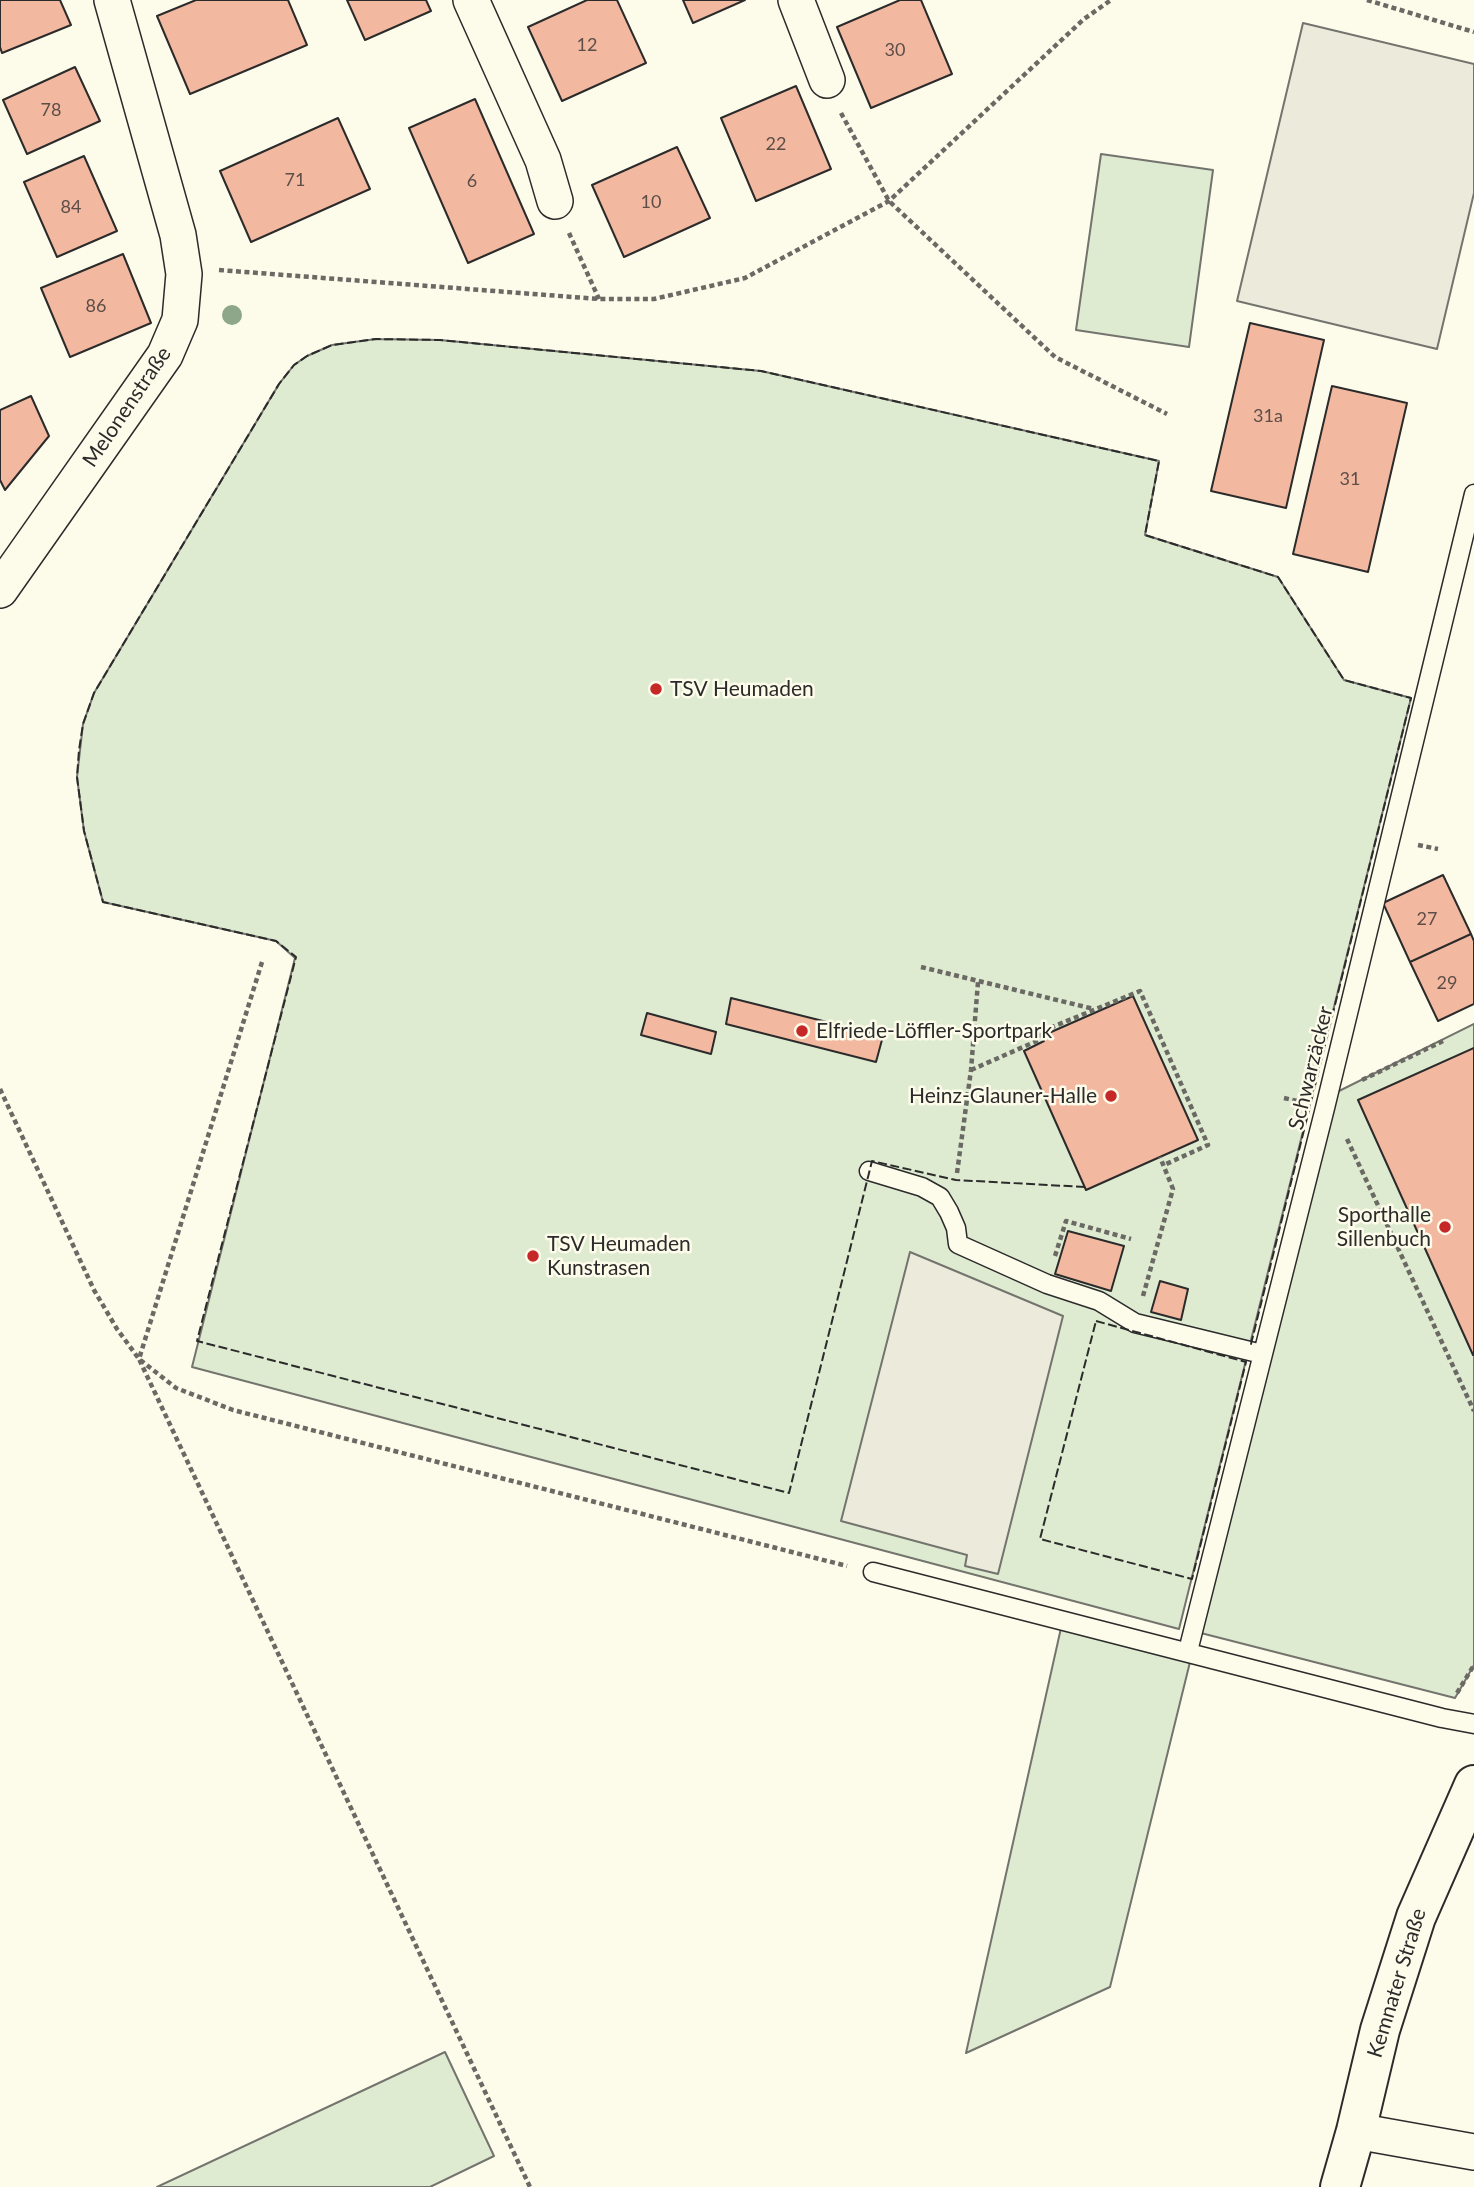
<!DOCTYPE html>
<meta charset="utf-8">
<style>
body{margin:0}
canvas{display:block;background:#fdfbea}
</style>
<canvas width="1474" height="2187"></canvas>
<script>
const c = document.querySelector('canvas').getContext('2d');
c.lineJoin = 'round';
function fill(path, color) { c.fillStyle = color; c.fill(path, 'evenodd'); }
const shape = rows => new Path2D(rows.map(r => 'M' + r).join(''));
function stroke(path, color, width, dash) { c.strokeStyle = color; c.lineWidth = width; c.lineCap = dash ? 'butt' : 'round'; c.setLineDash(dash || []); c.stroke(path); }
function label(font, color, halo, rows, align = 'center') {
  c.font = font + ' Lato,sans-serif'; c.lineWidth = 5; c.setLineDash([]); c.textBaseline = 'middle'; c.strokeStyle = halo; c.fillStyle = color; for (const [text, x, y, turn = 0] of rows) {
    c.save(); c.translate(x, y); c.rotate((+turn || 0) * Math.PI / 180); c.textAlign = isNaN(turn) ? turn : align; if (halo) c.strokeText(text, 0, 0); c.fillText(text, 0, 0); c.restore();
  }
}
const green = shape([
 [1101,154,1213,170,1189,347,1076,330,1101,154],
 [376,339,440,340,761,371,1159,461,1145,535,1278,577,1344,680,1411,698,1179,1629,192,1367,295,958,276,941,103,902,84,831,77,777,83,724,94,693,279,384,294,365,307,356,332,345,376,339],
 [1474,1024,1474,1665,1455,1698,1193,1631,1327,1097,1474,1024],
 [1061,1628,1190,1662,1110,1987,966,2053,1061,1628],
 [445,2052,494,2156,430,2187,157,2187,445,2052]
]);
fill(green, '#deebd1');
stroke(green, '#74746e', 2);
const parking = shape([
 [1303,23,1474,64,1474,193,1437,349,1237,301,1303,23],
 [910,1252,1063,1316,998,1574,965,1566,967,1555,841,1521,910,1252]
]);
fill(parking, '#eceadb');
stroke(parking, '#74746e', 2);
const building = shape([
 [0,0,60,0,71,25,2,53,0,47,0,0],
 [196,0,288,0,307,45,190,94,157,16,196,0],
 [347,0,426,0,431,11,365,40,347,0],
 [587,0,617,0,646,63,562,101,528,27,587,0],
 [683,0,745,0,693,23,683,0],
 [900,0,921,0,952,74,871,108,837,27,900,0],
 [75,67,100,121,27,154,3,100,75,67],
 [796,86,831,169,756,201,721,118,796,86],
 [475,99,534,234,468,263,409,128,475,99],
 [338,118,370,189,251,242,220,171,338,118],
 [677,147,710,218,624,257,592,185,677,147],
 [84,156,117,231,57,257,24,182,84,156],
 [123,254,151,323,70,357,41,288,123,254],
 [1250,323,1324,340,1286,508,1211,491,1250,323],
 [1332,386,1407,403,1368,572,1293,554,1332,386],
 [31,396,49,436,5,490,0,480,0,410,31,396],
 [1443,875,1471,934,1410,962,1383,903,1443,875],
 [1471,934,1474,941,1474,1004,1438,1021,1410,962,1471,934],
 [1133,996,1198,1140,1086,1190,1024,1051,1044,1041,1042,1036,1133,996],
 [731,998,883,1036,876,1062,726,1024,731,998],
 [647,1013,716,1032,711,1054,641,1035,647,1013],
 [1474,1048,1474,1355,1473,1355,1358,1100,1474,1048],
 [1068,1231,1124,1246,1111,1291,1055,1274,1068,1231],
 [1160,1281,1188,1289,1181,1320,1151,1312,1160,1281]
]);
fill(building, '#f2b8a0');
stroke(building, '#2b2b2b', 2);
const lane = shape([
 [869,1171,922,1187,940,1197,949,1212,956,1228,958,1244,1047,1284,1099,1301,1135,1323,1262,1354],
 [873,1572,1442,1718,1474,1724],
 [1188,1651,1325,1108,1474,494]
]);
const street = shape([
 [471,0,543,160,555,201],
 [796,0,827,80],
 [0,590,165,355,180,320,184,274,178,235,112,0],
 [1356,2131,1474,2152]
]);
const secondary = shape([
 [1340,2187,1356,2131,1380,2030,1416,1917,1474,1785]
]);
stroke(lane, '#2b2b2b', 21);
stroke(street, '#2b2b2b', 38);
stroke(secondary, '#2b2b2b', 42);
stroke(shape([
 [1367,0,1474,32],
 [841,113,889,201,1055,357,1167,414],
 [569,233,599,299],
 [219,270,599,299,654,299,745,278,889,201,1084,19,1111,0],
 [1418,845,1438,849],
 [262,962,139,1359,530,2187],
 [921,967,1094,1009],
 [971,1070,1039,1040,1040,1032,1140,991,1208,1145,1164,1165],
 [1362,1080,1443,1041],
 [0,1089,94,1290,117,1329,139,1359,176,1388,233,1410,847,1566],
 [1284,1098,1297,1101],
 [1347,1139,1474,1411],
 [957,1173,971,1070,978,982],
 [1055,1256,1066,1221,1131,1239],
 [1143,1296,1173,1189,1160,1157],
 [1457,1693,1474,1665]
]), '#6a6964', 4.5, [5, 3.5]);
stroke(lane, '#fdfbea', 18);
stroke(street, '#fdfbea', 35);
stroke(secondary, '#fdfbea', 38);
stroke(shape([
 [1085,1187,956,1180,872,1161,789,1493,197,1341,296,957,276,941,103,902,84,831,77,777,79,750,83,724,94,693,279,384,294,365,307,356,332,345,376,339,440,340,761,371,1159,461,1145,535,1278,577,1344,680,1411,698,1251,1344,1249,1344],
 [1096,1321,1246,1362,1192,1579,1040,1539,1096,1321]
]), '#2b2b2b', 2, [9, 3.5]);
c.fillStyle = '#8ea78a';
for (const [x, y] of [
 [232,315]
]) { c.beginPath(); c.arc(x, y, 10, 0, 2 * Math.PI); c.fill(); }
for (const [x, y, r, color] of [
 [656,689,7,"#c62828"],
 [802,1031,7,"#c62828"],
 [1111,1096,7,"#c62828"],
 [1445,1227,7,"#c62828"],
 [533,1256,7,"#c62828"]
]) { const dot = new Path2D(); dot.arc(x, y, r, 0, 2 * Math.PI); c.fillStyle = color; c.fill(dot); stroke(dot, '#fdfbea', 2.5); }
label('18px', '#5d4e48', null, [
 ["12",587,45],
 ["30",895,50],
 ["78",51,110],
 ["22",776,144],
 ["71",295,180],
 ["6",472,181],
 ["10",651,202],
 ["84",71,207],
 ["86",96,306],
 ["31a",1268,416],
 ["31",1350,479],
 ["27",1427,919],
 ["29",1447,983]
]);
label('21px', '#2b2b2b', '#fdfbea', [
 ["Melonenstraße",127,407,-56],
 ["Schwarzäcker",1311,1068,-76],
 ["Kemnater Straße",1397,1983,-73]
]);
label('21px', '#2b2b2b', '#fdfbea', [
 ["TSV Heumaden",670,689],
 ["Elfriede-Löffler-Sportpark",816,1031],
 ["Heinz-Glauner-Halle",1097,1096,"right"],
 ["Sporthalle",1431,1215,"right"],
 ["Sillenbuch",1431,1239,"right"],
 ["TSV Heumaden",547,1244],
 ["Kunstrasen",547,1268]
], 'left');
</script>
